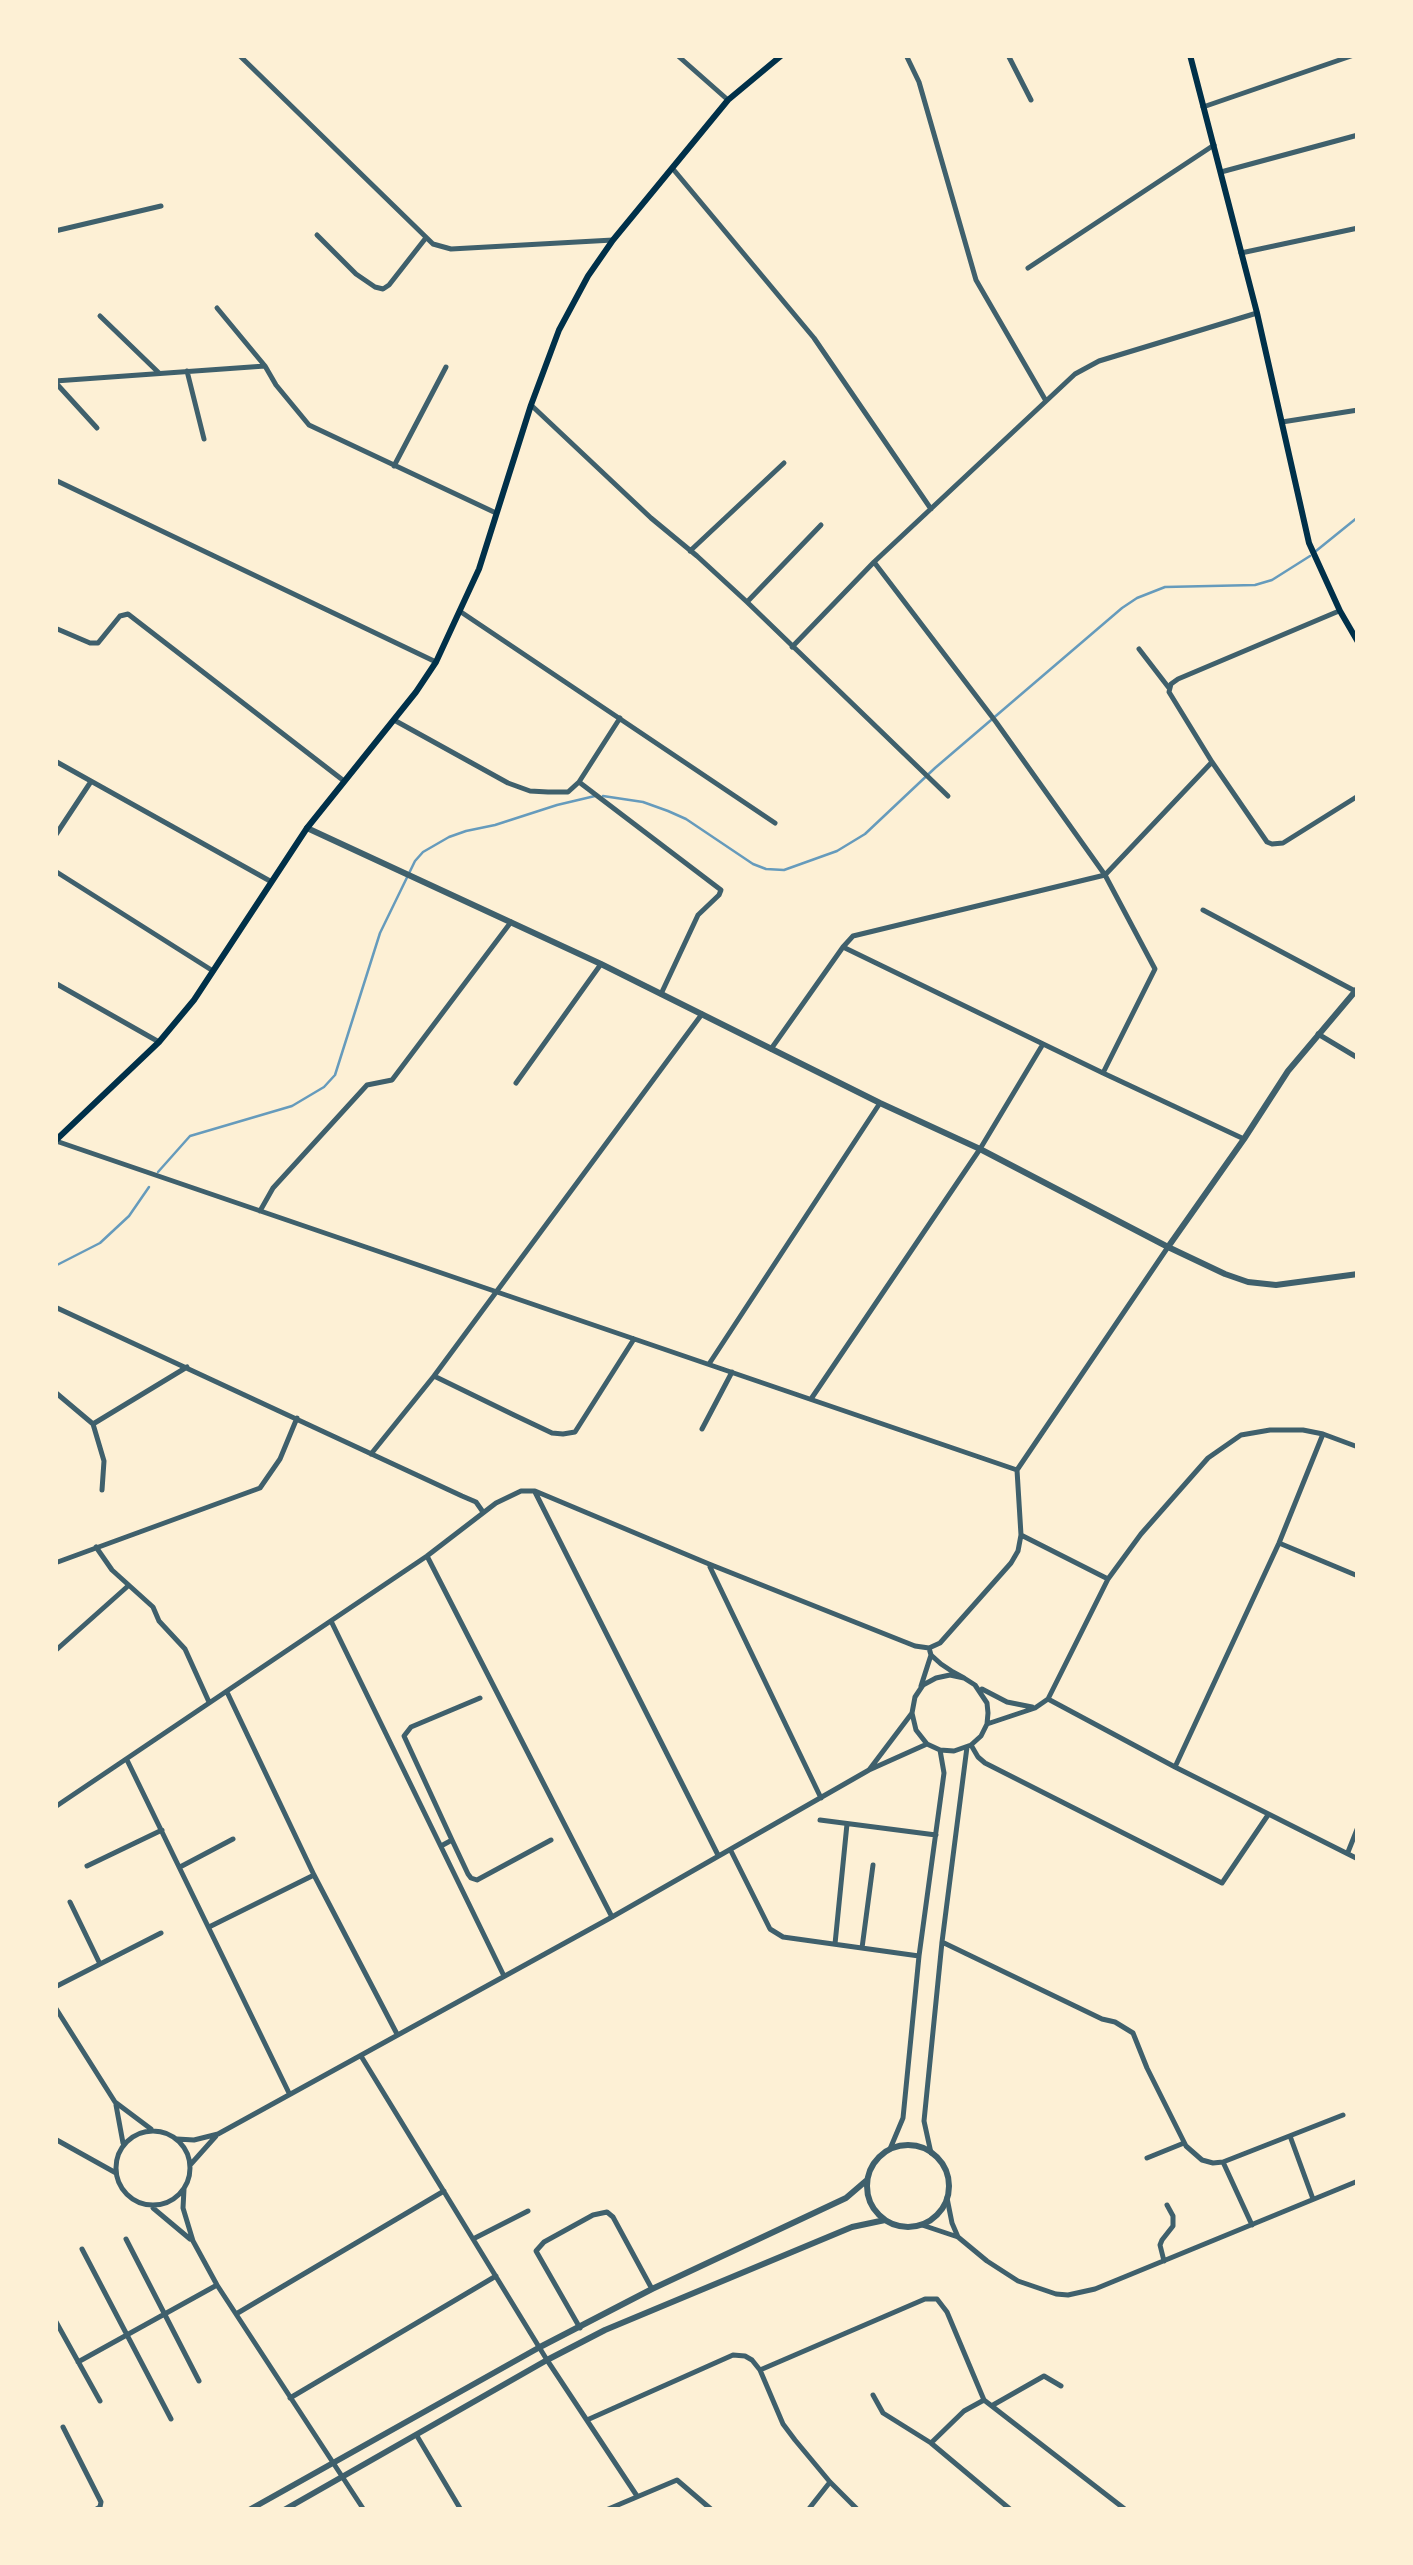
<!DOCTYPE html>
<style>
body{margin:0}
#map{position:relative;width:1413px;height:2565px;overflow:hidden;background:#fdf0d5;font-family:Barlow,sans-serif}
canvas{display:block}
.frame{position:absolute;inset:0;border:58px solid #fdf0d5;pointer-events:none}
</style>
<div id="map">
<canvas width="1413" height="2565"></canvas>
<div class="frame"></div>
</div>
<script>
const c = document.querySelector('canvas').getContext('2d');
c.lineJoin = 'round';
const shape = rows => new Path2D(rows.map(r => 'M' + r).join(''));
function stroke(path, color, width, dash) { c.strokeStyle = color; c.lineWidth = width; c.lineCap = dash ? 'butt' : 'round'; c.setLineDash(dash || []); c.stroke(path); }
stroke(shape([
 [1316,551,1358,517],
 [603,796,643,802,668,811,686,819,753,864,766,869,784,870,837,851,865,834,935,768,1122,608,1137,598,1165,587,1255,585,1272,580,1310,556],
 [158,1172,190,1136,292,1106,324,1087,335,1075,380,933,415,861,423,852,449,837,466,831,495,825,557,805,595,796],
 [55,1266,100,1243,129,1216,149,1187]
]), '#669bbc', 2.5);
stroke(shape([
 [239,55,433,244,451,249,613,240],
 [677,55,728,100],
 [906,55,919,82,976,280,1046,401],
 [1008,55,1031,100],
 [1203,107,1354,55],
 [673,169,814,338,931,509],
 [1221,172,1358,135],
 [55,231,161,206],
 [317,235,356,274,375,287,383,289,389,285,425,239],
 [1241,253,1358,228],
 [1028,268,1214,145],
 [217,308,265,366],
 [100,316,159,373],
 [187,371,204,439],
 [55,381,265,366,276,385,309,425,496,513],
 [55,382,97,428],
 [531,405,651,518,697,556,747,602,948,796],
 [1282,422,1358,410],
 [394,466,446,367],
 [55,480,436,662],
 [690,551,784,463],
 [874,562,996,722,1105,875,1155,969,1103,1073],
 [747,602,821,525],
 [1339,611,1178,679,1171,684,1169,692,1212,762,1267,842,1272,844,1283,843,1358,796],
 [461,612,775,823],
 [55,628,90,643,98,643,120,616,128,614,344,781],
 [792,647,874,562,1075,374,1099,361,1257,313],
 [1139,649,1169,688],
 [394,720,508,783,530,791,548,792,568,792,579,782,620,718],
 [55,761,270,881],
 [579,782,721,890,719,895,698,915,661,994],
 [55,836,90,783],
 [55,871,213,971],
 [1203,910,1355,991],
 [843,947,1103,1073,1244,1139],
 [55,983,159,1042],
 [1318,1034,1358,1058],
 [771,1049,843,947,853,936,1105,875,1212,762],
 [516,1083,601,964],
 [56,1141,1017,1470],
 [260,1211,273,1188,367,1085,392,1080,511,922],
 [55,1307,462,1496,476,1502,483,1512],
 [709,1364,880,1103],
 [434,1376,514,1415,552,1433,563,1434,575,1432,634,1339],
 [55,1392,93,1424,104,1461,102,1490],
 [811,1399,980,1149,1043,1044],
 [93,1424,187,1367],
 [702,1429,732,1372],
 [371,1454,434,1376,702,1014],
 [535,1492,718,1855],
 [1021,1535,1108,1579],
 [1279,1543,1358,1576],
 [96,1547,112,1570,153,1607,159,1621,185,1649,209,1702],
 [427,1556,612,1917],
 [55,1563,260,1488,280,1459,297,1418],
 [710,1567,821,1798],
 [331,1621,504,1976],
 [929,1648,940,1643,1011,1563,1018,1551,1021,1535,1017,1470,1168,1247],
 [929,1648,931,1655,941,1664,953,1672,964,1678,975,1685,987,1703,988,1713,987,1724,981,1736,971,1745,954,1751,940,1750,927,1744,916,1730,912,1713,915,1697,923,1685,936,1678,950,1675,964,1678],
 [55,1651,128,1586],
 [921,1686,931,1655],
 [982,1689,1007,1702,1032,1707],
 [227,1692,314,1875,397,2034],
 [1048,1699,1108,1579,1141,1534,1208,1458,1241,1435,1270,1430,1303,1430,1323,1434,1358,1447],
 [1048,1699,1175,1767,1358,1859],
 [912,1713,869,1770,927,1744],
 [987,1724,1035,1708,1048,1699],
 [971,1745,978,1757,985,1763,1222,1883,1268,1815],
 [127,1760,289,2093],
 [1175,1767,1279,1543,1323,1434],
 [55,1807,427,1556,496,1503,521,1491,535,1491,709,1564,915,1646,929,1648],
 [820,1820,936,1835],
 [452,1840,468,1874,471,1878,477,1880,551,1840],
 [441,1846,452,1840,404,1736,411,1727,480,1698],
 [731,1851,770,1929,783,1937,919,1956],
 [1348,1852,1358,1827],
 [87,1866,162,1830],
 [180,1867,233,1839],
 [70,1902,100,1964],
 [209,1927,314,1875],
 [942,1942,1102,2019,1115,2022,1133,2033,1147,2068,1186,2146,1202,2160,1213,2163,1223,2162,1343,2115],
 [835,1944,847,1824],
 [862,1948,873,1865],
 [55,1987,161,1933],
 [55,2007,115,2102,151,2129],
 [361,2056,547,2360,637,2496],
 [116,2105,123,2143],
 '116 2168a37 37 0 1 1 74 0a37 37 0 1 1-74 0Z',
 [1290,2136,1313,2199],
 [55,2139,116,2173],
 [177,2139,194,2140,218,2134,612,1917,869,1770],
 [890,2149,903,2118,919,1956,944,1773,940,1750],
 [931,2153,924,2121,942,1942,967,1747],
 [1147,2158,1184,2143],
 [1223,2162,1252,2225],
 [191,2164,216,2136],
 [184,2189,183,2208,193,2241,217,2285,364,2510],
 [947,2198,952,2223,958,2237],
 [153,2208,190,2239],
 [922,2225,958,2237,987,2261,1018,2281,1056,2294,1068,2295,1095,2289,1358,2181],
 [126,2239,199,2381],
 [473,2239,528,2211],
 [82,2249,171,2419],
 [1164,2261,1160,2245,1162,2240,1173,2226,1173,2216,1167,2205],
 [236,2314,444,2191],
 [55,2320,100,2401],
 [580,2328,536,2251,544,2242,593,2215,607,2212,613,2217,652,2289],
 [78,2362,217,2285],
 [760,2370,925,2299,937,2299,947,2312,984,2400,1126,2510],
 [873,2395,883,2413,931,2443,1011,2510],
 [290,2398,496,2276],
 [993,2405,1044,2376,1061,2386],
 [587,2420,733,2355,745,2356,752,2360,760,2370,783,2424,795,2440,830,2482,858,2510],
 [63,2427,101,2502,100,2507,95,2510],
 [417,2436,461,2510],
 [931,2443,964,2411,984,2400],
 [606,2510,677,2480,712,2510],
 [808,2510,830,2482]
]), '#3f606c', 5);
stroke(shape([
 [307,828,601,964,880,1103,980,1149,1168,1247,1225,1274,1248,1282,1276,1285,1358,1274],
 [1168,1247,1244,1139,1288,1071,1358,988],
 '867 2186a41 41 0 1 1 82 0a41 41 0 1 1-82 0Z',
 [249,2510,540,2347,652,2289,846,2198,867,2180],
 [284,2510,547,2360,605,2330,852,2227,885,2220]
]), '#3f606c', 6);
stroke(shape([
 [1190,55,1257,313,1309,543,1340,611,1358,642],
 [55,1141,159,1042,194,1000,307,828,416,692,436,662,479,569,531,405,559,330,588,276,613,240,728,100,782,55]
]), '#003049', 6);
</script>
